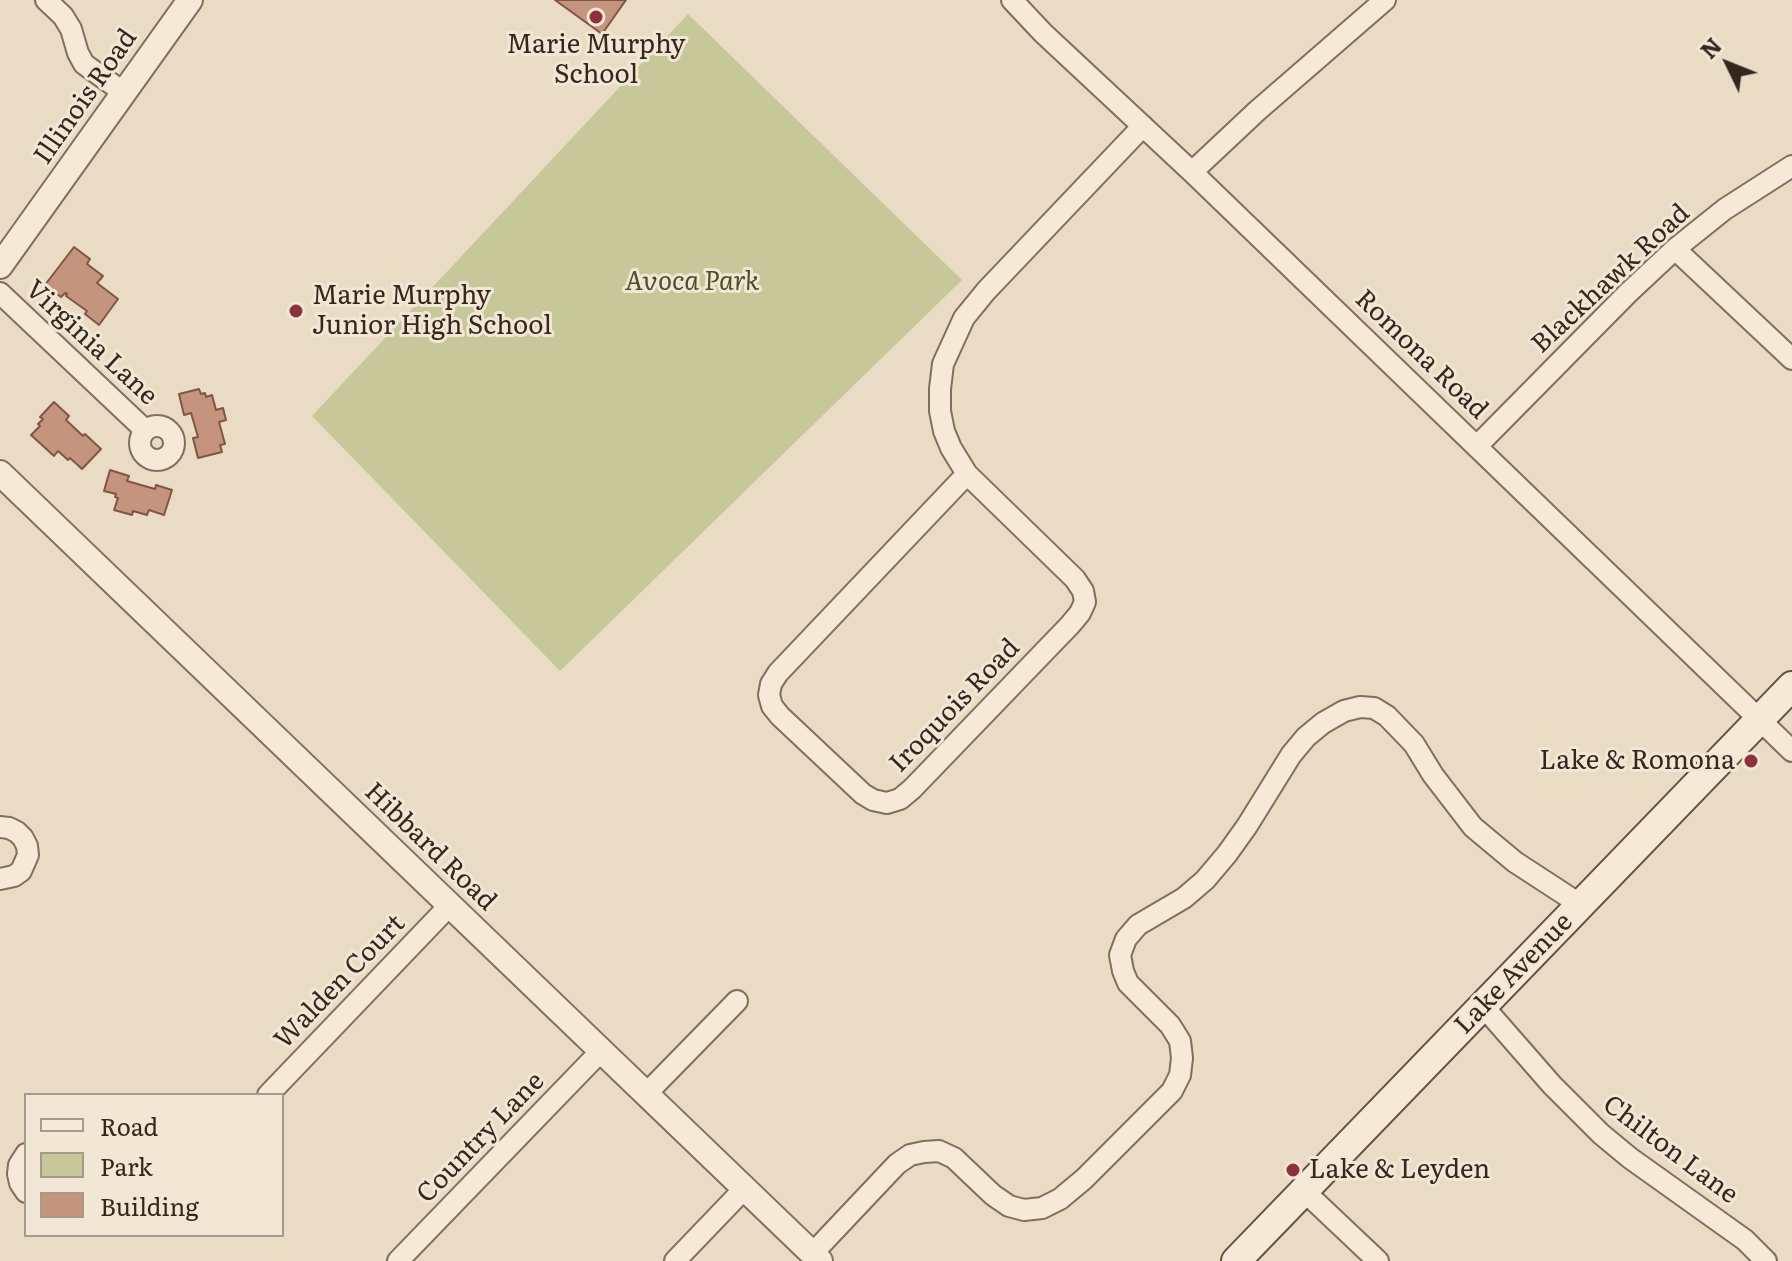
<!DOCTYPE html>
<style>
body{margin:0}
#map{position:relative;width:1792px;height:1261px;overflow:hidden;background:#eadbc5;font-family:Literata,serif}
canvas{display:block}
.legend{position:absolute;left:24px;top:1093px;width:260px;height:144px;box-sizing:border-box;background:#f2e6d4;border:2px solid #a69a8c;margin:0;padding:10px 14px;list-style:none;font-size:24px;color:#35271f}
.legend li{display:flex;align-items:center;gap:16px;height:40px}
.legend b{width:40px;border:2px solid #a69a8c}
.north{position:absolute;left:1688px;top:24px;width:80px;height:80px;-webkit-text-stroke:6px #f2e6d4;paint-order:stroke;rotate:313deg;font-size:22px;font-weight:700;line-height:32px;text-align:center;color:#35271f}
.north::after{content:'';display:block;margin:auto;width:28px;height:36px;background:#35271f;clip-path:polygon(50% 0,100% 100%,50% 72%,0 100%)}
</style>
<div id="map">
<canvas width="1792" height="1261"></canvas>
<ul class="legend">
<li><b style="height:10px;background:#f6e9d7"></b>Road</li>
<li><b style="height:22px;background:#c7c89a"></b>Park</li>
<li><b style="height:22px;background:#c5947e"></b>Building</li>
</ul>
<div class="north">N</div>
</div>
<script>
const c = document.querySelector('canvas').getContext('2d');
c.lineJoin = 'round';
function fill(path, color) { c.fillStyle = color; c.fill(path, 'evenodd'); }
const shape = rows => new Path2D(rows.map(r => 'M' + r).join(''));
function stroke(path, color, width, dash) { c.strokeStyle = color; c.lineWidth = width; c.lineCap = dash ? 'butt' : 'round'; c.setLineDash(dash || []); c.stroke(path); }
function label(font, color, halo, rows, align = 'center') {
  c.font = font + ' Literata,serif'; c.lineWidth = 6; c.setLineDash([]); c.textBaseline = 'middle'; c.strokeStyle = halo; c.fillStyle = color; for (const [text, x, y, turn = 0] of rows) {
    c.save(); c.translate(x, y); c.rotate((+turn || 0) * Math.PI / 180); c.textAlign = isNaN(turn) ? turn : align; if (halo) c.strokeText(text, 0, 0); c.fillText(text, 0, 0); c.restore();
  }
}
fill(shape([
 [688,14,962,280,560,671,312,416]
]), '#c7c89a');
const building = shape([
 [555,0,626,0,602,34,555,0],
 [74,247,90,259,87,264,103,276,97,283,118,299,99,325,85,314,87,311,66,296,67,294,65,293,61,297,45,285,74,247],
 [199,389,201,394,205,393,206,397,212,395,216,410,223,408,226,420,219,422,225,444,220,445,222,452,198,458,193,438,198,437,191,413,184,415,179,394,199,389],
 [54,402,69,416,66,420,83,436,85,434,101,449,82,469,70,458,68,460,58,451,54,456,31,435,40,426,38,424,43,419,40,417,54,402],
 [110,470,129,476,127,481,155,489,156,485,172,490,164,515,149,510,147,515,133,511,132,515,114,510,118,498,115,497,116,494,104,491,110,470]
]);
fill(building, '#c5947e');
stroke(building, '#815544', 2);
const minor = shape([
 [46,0,63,16,71,29,78,53,84,64,123,92],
 [1012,0,1043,33,1192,172,1792,751],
 [1192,172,1257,111,1385,0],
 [1675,249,1792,359],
 [0,293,145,430],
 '140 443a17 17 0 1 1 34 0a17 17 0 1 1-34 0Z',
 [1478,445,1628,293,1675,249,1725,209,1792,166],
 [967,474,778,673,771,684,769,695,772,706,780,716,863,794,873,800,887,803,900,799,912,789,1070,625,1080,613,1085,602,1083,591,1075,579,967,474,951,448,944,431,940,411,940,389,943,364,964,318,986,291,1143,126],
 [0,827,9,828,17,832,23,838,27,846,28,855,21,871,14,876,0,879],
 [1483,1006,1552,1085,1601,1134,1630,1158,1745,1240,1766,1261],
 [646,1094,737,1001],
 [268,1095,450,905],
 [26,1154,19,1165,18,1174,20,1183,26,1192],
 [1304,1191,1378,1261],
 [813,1253,897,1164,910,1155,924,1152,939,1151,954,1158,993,1195,1009,1206,1024,1210,1042,1208,1060,1199,1084,1179,1172,1091,1180,1075,1182,1058,1180,1041,1170,1025,1128,983,1123,971,1120,955,1126,939,1138,925,1184,898,1205,880,1227,854,1247,826,1291,755,1306,737,1323,723,1344,711,1360,707,1374,708,1387,716,1414,744,1433,775,1473,827,1515,862,1581,905],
 [398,1261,601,1051],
 [675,1261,745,1188]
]);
const tertiary = shape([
 [0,266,190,0],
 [0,473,820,1261]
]);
const secondary = shape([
 [1236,1261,1792,686]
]);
stroke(minor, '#846d5c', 24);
stroke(tertiary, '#846d5c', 28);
stroke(secondary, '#664e40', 32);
stroke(minor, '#f6e9d7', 20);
stroke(tertiary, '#f6e9d7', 24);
stroke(secondary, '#f6e9d7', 28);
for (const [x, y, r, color] of [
 [596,17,8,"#8e313c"],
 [296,311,8,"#8e313c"],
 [1751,761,8,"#8e313c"],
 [1293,1170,8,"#8e313c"]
]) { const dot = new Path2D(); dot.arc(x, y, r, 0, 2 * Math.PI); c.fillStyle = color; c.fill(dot); stroke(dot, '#f2e6d4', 3); }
label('26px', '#35271f', '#f2e6d4', [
 ["Marie Murphy",596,45,"center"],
 ["School",596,75,"center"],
 ["Marie Murphy",312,296],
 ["Junior High School",312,326],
 ["Lake & Romona",1735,761,"right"],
 ["Lake & Leyden",1309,1170]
], 'left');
label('26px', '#35271f', '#f2e6d4', [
 ["Illinois Road",86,97,-55],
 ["Blackhawk Road",1611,279,-43],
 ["Virginia Lane",91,343,43],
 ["Romona Road",1421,355,44],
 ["Iroquois Road",955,706,-46],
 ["Hibbard Road",430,847,44],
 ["Lake Avenue",1514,974,-46],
 ["Walden Court",340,982,-46],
 ["Country Lane",481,1138,-46],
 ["Chilton Lane",1670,1150,37]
]);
label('italic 26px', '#4a5027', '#f2e6d4', [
 ["Avoca Park",692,282]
]);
</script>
